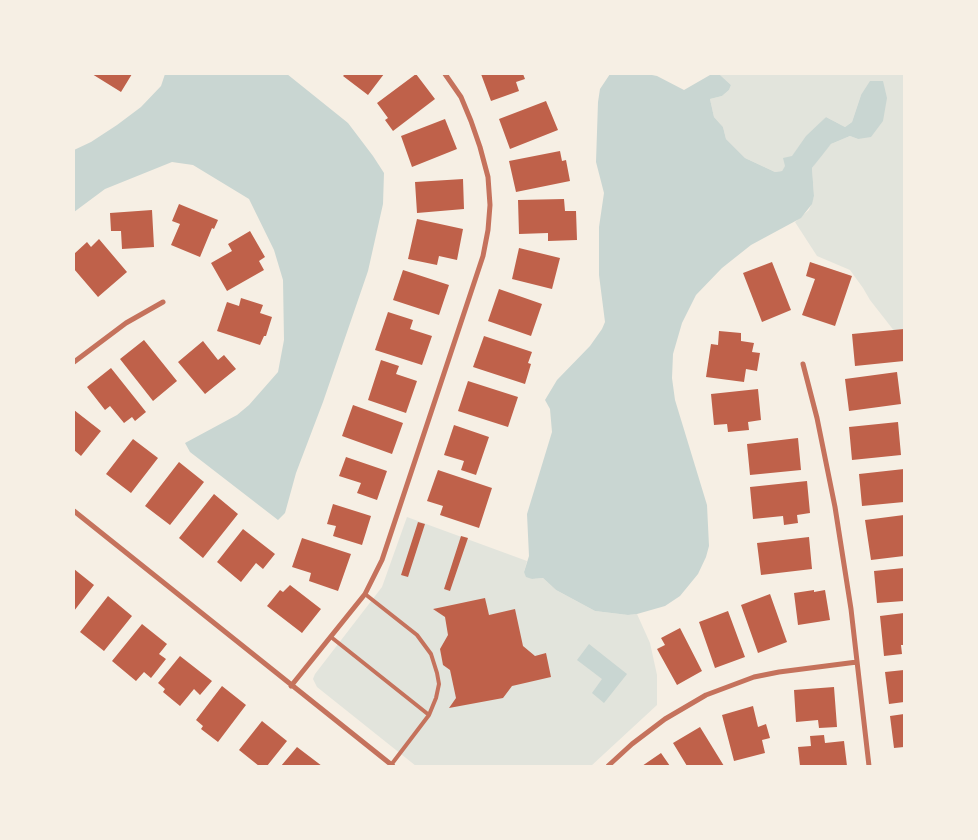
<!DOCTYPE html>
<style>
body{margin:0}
#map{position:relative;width:978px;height:840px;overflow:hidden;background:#f6efe4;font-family:"Public Sans",sans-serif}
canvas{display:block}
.frame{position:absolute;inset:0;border:75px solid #f6efe4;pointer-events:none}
</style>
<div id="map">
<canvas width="978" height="840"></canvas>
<div class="frame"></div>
</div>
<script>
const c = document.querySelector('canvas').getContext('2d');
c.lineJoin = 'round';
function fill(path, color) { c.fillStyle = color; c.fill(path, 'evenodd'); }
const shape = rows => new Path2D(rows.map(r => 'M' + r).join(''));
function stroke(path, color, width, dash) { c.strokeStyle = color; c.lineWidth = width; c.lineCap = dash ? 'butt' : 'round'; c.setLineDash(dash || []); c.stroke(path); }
fill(shape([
 [719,74,904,74,904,355,902,341,870,300,863,288,850,270,817,256,795,222,809,210,814,196,812,168,821,155,831,144,850,136,858,139,861,95,852,122,845,127,826,117,799,147,782,171,775,172,745,158,726,139,723,127,714,117,710,99,722,96,729,90,731,85],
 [407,517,527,561,524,572,532,579,543,578,556,590,595,611,628,615,637,614,650,643,657,675,657,705,591,766,416,766,317,687,313,679,315,674,382,587]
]), '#e2e4dc');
fill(shape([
 [165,74,287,74,348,123,373,156,384,173,383,204,368,271,323,402,296,473,285,513,278,520,190,452,185,443,237,415,249,405,278,372,284,340,283,280,274,250,249,199,193,165,172,162,105,189,74,212,74,150,91,142,117,125,141,107,161,86],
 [610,74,647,74,657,76,684,90,710,75,719,74,731,85,729,90,722,96,710,99,714,117,723,127,726,139,745,158,775,172,782,171,785,166,783,158,792,156,806,136,826,117,845,127,852,122,861,95,870,81,883,81,887,98,883,121,871,137,858,139,850,136,831,144,812,168,814,196,812,204,801,218,751,245,722,268,696,295,682,323,673,354,672,378,675,400,707,505,709,546,706,557,698,574,680,596,665,606,637,614,628,615,595,611,556,590,543,578,532,579,526,577,524,572,529,556,527,514,552,432,550,409,545,400,557,380,590,346,602,329,605,322,599,275,599,227,604,193,596,162,598,102,600,89],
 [589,644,627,674,604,703,592,693,602,679,577,660]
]), '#c9d6d2');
fill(shape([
 [92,74,132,74,121,92],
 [345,74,384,74,368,95,343,76],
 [416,74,435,99,393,131,385,120,388,118,377,103],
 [481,74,523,74,525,79,516,82,519,91,491,101],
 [546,101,558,130,510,149,499,119],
 [445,119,457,149,412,167,401,136],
 [560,151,562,161,566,160,570,181,516,192,509,161],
 [463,179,464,209,417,213,415,182],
 [564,199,565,211,576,211,577,240,548,241,548,233,519,234,518,200],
 [179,204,218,220,214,229,212,228,200,257,171,245,180,224,172,221],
 [152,210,154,247,122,249,121,231,111,231,110,213],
 [417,219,463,229,457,260,439,256,437,265,408,259],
 [250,231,265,257,259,261,264,270,227,291,211,263,232,251,228,244],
 [99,239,127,272,98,297,74,269,74,254,87,242,91,247],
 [519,248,560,258,552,289,512,279],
 [772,262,791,310,762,322,743,273],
 [810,262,852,276,835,326,802,315,815,279,806,276],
 [403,270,449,285,439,315,393,300],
 [499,289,542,304,531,336,488,321],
 [241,298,263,305,260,313,272,317,266,336,264,336,260,345,217,331,227,302,239,306],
 [388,312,413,320,410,329,432,336,422,365,375,350],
 [904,329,904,361,855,366,852,334],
 [719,331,741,333,741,341,754,343,752,352,760,353,757,371,746,369,744,382,706,377,711,344,718,345],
 [484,336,532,352,528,363,531,364,525,384,473,367],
 [144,340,177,381,153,401,120,359],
 [203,341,218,360,224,355,236,369,205,394,178,362],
 [381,360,399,366,396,374,417,381,406,413,368,400],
 [111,368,146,412,135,421,132,417,124,423,110,406,105,410,87,387],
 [897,372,901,404,849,411,845,379],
 [468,381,518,397,508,427,458,411],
 [758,389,761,420,748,422,749,430,728,432,727,424,714,425,711,394],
 [353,405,403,423,392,454,342,436],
 [74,410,101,431,81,456,74,450],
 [898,422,901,455,852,460,849,427],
 [454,425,489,437,476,475,461,470,464,461,444,455],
 [798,438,801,470,750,475,747,444],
 [133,439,158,458,131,493,106,474],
 [346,457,387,471,377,500,357,493,361,483,339,476],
 [179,462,204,482,170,525,145,506],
 [904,469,904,502,862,506,859,474],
 [438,470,492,488,479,528,440,515,443,506,427,501],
 [807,481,810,513,797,515,798,523,784,525,783,516,753,519,750,487],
 [214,494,238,514,203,558,179,538],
 [333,504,371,516,362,545,333,536,336,526,327,524],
 [904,515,904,545,903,546,904,556,871,560,865,520],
 [418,522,425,524,408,577,401,575],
 [243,529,275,554,263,569,256,563,241,582,217,562],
 [461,536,468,538,450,591,444,589],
 [809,537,812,569,761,575,757,543],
 [302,538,351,554,338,591,309,581,311,573,292,567],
 [904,568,904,601,877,603,874,571],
 [74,569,94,585,74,611],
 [290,585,321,609,302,633,267,606,280,590,283,592],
 [814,590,814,592,825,590,830,620,798,625,794,593],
 [770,594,787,642,758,653,741,605],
 [108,596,132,616,104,651,80,632],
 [485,598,489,615,515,609,523,646,535,656,546,653,551,677,512,686,503,698,449,708,456,698,450,670,443,665,440,649,448,635,445,617,433,609],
 [728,611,745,657,715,668,699,622],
 [904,613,904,645,901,645,902,654,884,656,880,616],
 [142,624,167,644,159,654,166,659,151,678,144,672,136,681,112,661],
 [680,628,702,671,677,685,657,649,665,645,661,638],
 [180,656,212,681,200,695,194,689,180,706,163,692,165,689,158,683],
 [904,670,904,702,889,704,885,672],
 [222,686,246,705,218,742,201,729,203,726,196,720],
 [834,687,837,727,819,728,818,720,796,722,794,690],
 [753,706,758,727,766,724,770,738,762,740,765,753,734,761,722,715],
 [904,714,904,747,894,748,890,716],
 [262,721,287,741,267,766,259,766,239,750],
 [700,727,724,766,687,766,673,743],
 [824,735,825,743,844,741,847,766,800,766,798,747,811,746,810,736],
 [297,747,322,766,281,766],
 [661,753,670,766,642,766]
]), '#bf614a');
stroke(shape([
 [365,594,417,635,431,654,437,673,439,684,436,698,429,715,391,765],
 [331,637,429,715]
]), '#c5725c', 4);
stroke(shape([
 [74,362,126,323,163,302],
 [803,364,817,418,835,507,851,609,869,766],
 [74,511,393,766],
 [291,686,365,594,382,560,483,256,488,230,490,205,488,177,480,147,471,121,461,97,445,74],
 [608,766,632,744,665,719,706,695,754,677,779,672,857,662]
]), '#c5725c', 5);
</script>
